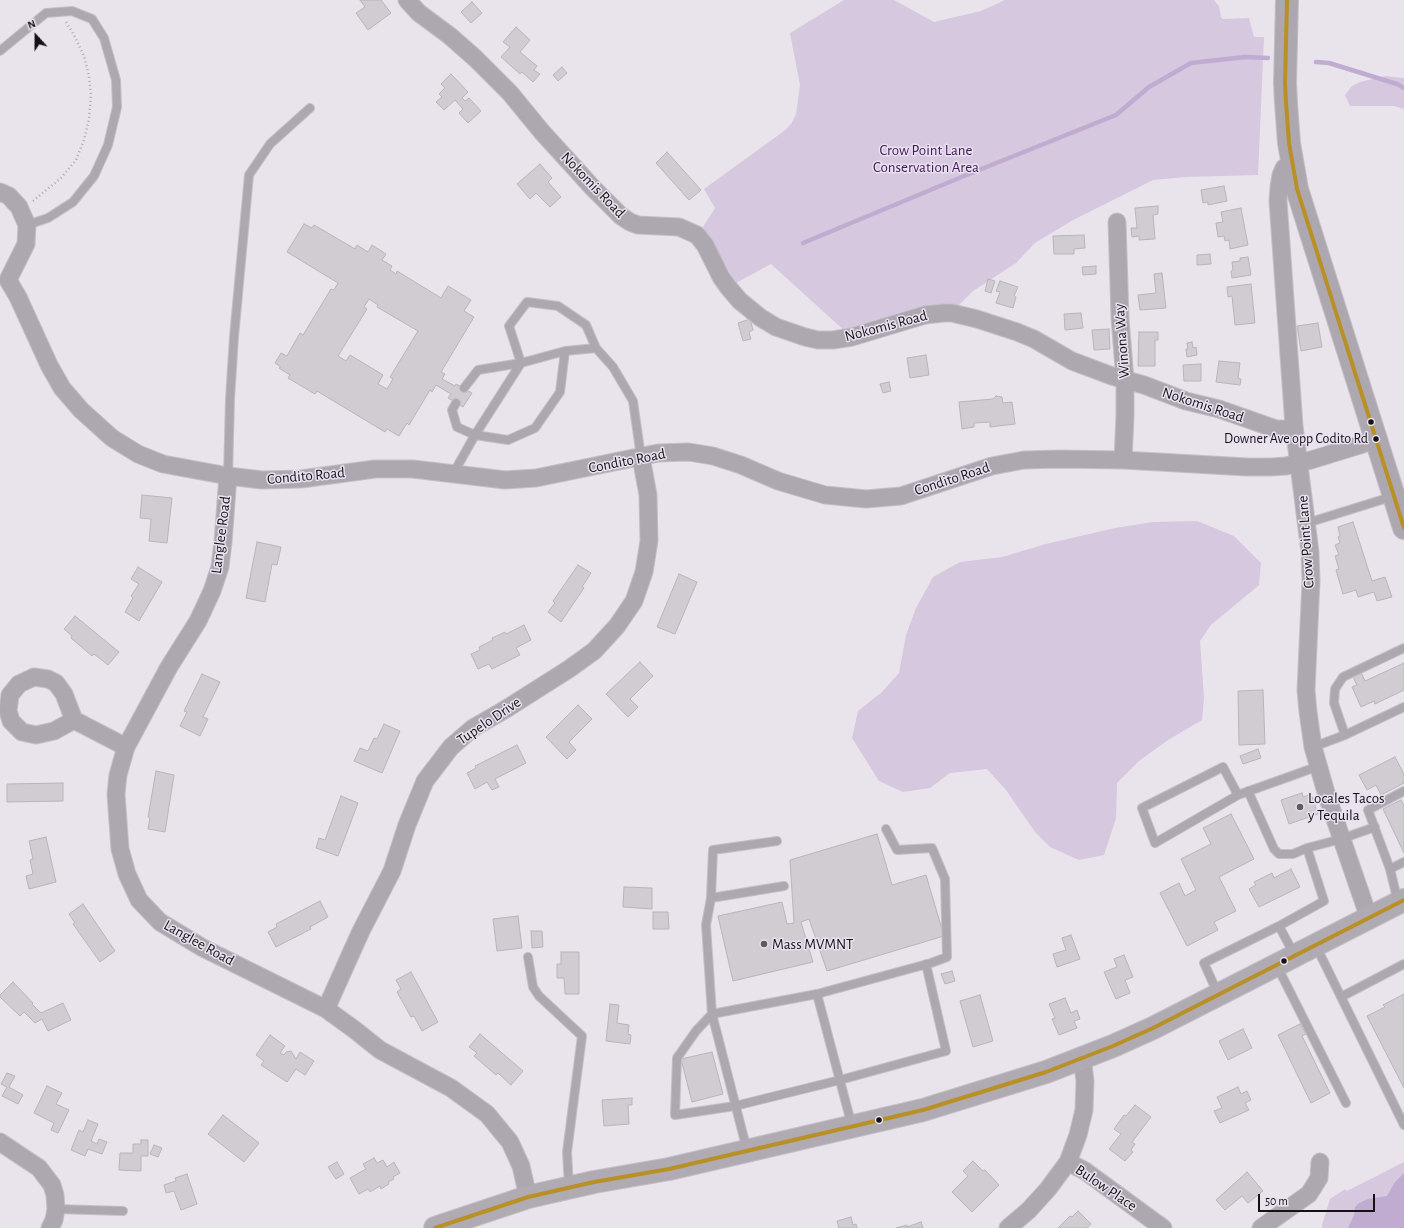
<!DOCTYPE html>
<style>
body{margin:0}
#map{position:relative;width:1404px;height:1228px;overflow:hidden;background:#e9e4ec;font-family:"Alegreya Sans",sans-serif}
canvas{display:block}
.north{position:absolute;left:16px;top:16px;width:40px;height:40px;-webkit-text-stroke:3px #e9e1f0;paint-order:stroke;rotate:339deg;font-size:11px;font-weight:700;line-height:16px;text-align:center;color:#141116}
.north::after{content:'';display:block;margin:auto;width:14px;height:18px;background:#141116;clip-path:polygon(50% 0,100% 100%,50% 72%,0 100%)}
.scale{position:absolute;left:1258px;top:1194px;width:117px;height:18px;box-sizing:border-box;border:2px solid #141116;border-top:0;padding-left:5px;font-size:12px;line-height:14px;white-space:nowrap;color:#141116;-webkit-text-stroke:3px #e9e1f0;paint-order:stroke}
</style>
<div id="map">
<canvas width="1404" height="1228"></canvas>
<div class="north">N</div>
<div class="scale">50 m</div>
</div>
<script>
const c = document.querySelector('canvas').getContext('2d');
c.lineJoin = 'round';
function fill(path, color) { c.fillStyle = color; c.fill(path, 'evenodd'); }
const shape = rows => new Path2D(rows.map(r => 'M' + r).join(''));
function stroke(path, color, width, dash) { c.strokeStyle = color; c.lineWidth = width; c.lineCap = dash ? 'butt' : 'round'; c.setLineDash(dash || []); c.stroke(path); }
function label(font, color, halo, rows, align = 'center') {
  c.font = font + ' "Alegreya Sans",sans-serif'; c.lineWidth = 3; c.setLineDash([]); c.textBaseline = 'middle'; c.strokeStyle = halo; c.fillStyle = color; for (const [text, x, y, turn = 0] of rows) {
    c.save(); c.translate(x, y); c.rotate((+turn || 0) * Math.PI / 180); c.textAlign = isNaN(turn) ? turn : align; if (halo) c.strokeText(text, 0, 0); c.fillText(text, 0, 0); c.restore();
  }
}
fill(shape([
 [844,0,894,0,934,22,981,11,1005,0,1214,0,1219,6,1221,17,1223,19,1249,18,1254,37,1264,37,1258,175,1187,177,1153,180,1073,220,1035,243,1016,263,973,291,957,307,847,333,771,264,736,283,703,227,715,208,704,189,784,131,791,124,796,114,800,85,790,33],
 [1386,76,1404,78,1404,109,1394,106,1350,106,1345,95,1352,86,1360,82],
 [1197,521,1234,536,1261,563,1259,585,1211,625,1200,641,1204,698,1202,720,1168,740,1139,761,1117,783,1116,818,1104,855,1079,860,1050,847,1035,832,1006,790,987,769,950,773,930,788,903,792,879,781,852,738,858,711,882,692,899,673,906,635,916,608,933,577,960,562,1002,557,1046,544,1115,528,1153,522],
 [1404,1162,1404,1228,1323,1228,1322,1225,1330,1199,1345,1189,1347,1191]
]), '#d5c8df');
fill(shape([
 [1404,1173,1404,1228,1348,1228,1354,1215,1355,1207,1359,1203,1368,1199,1387,1196,1395,1182]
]), '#c0acd1');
stroke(shape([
 [1316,62,1329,63,1397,84,1404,88],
 [803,243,964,176,1116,115,1149,87,1191,63,1245,57,1268,58]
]), '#c0acd1', 4.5);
const building = shape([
 [360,0,381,0,391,13,368,30,356,13,365,7,360,0],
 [472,2,482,13,471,23,461,12,472,2],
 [516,27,530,40,520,52,537,66,534,70,540,74,533,82,522,72,520,74,501,57,510,47,503,42,516,27],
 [562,67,567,73,558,81,553,75,562,67],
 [451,74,468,92,462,98,465,101,469,98,481,111,468,123,459,113,463,109,455,100,444,110,436,102,442,97,439,94,445,88,441,84,451,74],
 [667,152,701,190,689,200,656,163,667,152],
 [540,164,552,178,548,182,561,197,550,207,536,193,530,199,517,184,540,164],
 [1224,186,1227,201,1208,205,1208,202,1203,203,1201,190,1224,186],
 [1158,206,1158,214,1153,215,1155,239,1139,240,1139,236,1132,237,1131,228,1137,228,1135,208,1158,206],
 [1241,208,1248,245,1230,249,1229,240,1225,241,1224,236,1218,237,1216,223,1223,222,1221,212,1241,208],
 [304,224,312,228,314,225,355,249,357,245,368,252,372,245,386,254,382,260,392,266,390,270,396,274,397,271,441,298,448,286,471,300,464,311,474,317,441,372,445,374,442,379,455,386,456,384,472,393,463,407,448,398,451,394,436,385,432,392,430,390,409,425,407,423,399,436,387,429,385,432,317,391,315,394,288,378,290,375,279,368,281,367,275,363,281,353,287,356,300,333,303,335,331,289,334,290,338,283,287,252,304,224],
 [369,299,378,305,377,307,418,331,390,377,393,379,387,389,378,384,383,375,350,355,346,361,338,356,367,309,364,307,369,299],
 [1084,235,1085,248,1074,249,1074,254,1054,254,1053,236,1084,235],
 [1210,254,1211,264,1197,265,1197,255,1210,254],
 [1248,257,1251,275,1232,278,1231,271,1233,270,1232,262,1240,261,1240,258,1248,257],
 [1096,266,1096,274,1083,275,1082,267,1096,266],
 [1162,273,1166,308,1140,310,1138,295,1156,293,1154,274,1162,273],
 [988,279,995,281,991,293,985,291,988,279],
 [1000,281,1018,287,1014,296,1016,297,1013,308,996,303,1000,292,996,291,1000,281],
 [1251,284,1255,323,1235,325,1232,296,1228,297,1227,287,1251,284],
 [1081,313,1083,328,1065,330,1064,314,1081,313],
 [750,319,753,330,749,332,751,339,743,341,738,323,750,319],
 [1318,323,1322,347,1301,351,1297,326,1318,323],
 [1109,329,1110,349,1094,350,1092,330,1109,329],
 [1139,332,1158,332,1158,340,1155,340,1155,366,1138,366,1139,332],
 [1192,342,1193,348,1196,347,1197,355,1187,357,1186,349,1188,349,1187,343,1192,342],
 [926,355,929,375,910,378,907,358,926,355],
 [1219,361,1240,363,1238,378,1241,379,1240,385,1216,382,1219,361],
 [1201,364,1201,381,1184,381,1183,365,1201,364],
 [889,382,891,391,883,393,880,384,889,382],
 [996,396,1002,397,1003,403,1012,402,1015,424,990,427,990,422,974,423,974,427,962,429,959,402,993,399,996,396],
 [142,495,172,498,167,543,149,541,151,519,140,518,142,495],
 [1353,522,1372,581,1385,577,1392,597,1377,601,1374,592,1358,597,1356,590,1343,594,1336,570,1339,569,1335,556,1339,555,1335,545,1340,543,1338,537,1340,536,1338,527,1353,522],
 [257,542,281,547,277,565,272,564,265,602,246,598,257,542],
 [578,565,591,573,582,587,584,588,561,622,548,612,555,603,553,601,578,565],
 [138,567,162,582,139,621,125,612,133,598,131,596,139,584,131,579,138,567],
 [679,574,697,582,675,634,657,627,679,574],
 [75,616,119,652,108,665,94,654,92,656,71,638,72,636,64,629,75,616],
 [524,625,531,640,516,648,520,655,492,669,489,664,478,669,471,654,480,650,479,647,493,640,492,638,505,632,506,634,524,625],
 [640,662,653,676,630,699,638,707,628,717,606,694,640,662],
 [1404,663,1404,690,1375,704,1374,701,1361,707,1352,687,1357,685,1352,675,1361,672,1365,681,1404,663],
 [202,674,220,682,203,717,208,719,200,736,180,726,187,712,184,711,202,674],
 [1263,690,1265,744,1239,745,1238,691,1263,690],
 [578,705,592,719,569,742,576,750,567,759,546,737,578,705],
 [384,724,400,731,382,773,354,761,360,748,368,751,374,738,377,739,384,724],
 [517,745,526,763,495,779,499,787,492,790,487,782,475,789,467,773,476,768,475,766,517,745],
 [1258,749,1261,758,1243,764,1240,756,1258,749],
 [1395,757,1404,774,1404,783,1381,795,1376,785,1367,790,1359,775,1395,757],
 [156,771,174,775,165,832,148,829,150,818,148,817,156,771],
 [63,783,63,801,7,802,7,784,63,783],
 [1302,793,1303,797,1311,794,1318,814,1289,824,1281,800,1302,793],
 [341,796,358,803,338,856,316,848,319,838,325,840,341,796],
 [1401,800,1404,805,1404,853,1383,809,1401,800],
 [1231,814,1254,859,1219,877,1236,911,1214,922,1218,930,1187,946,1160,893,1179,883,1185,896,1196,890,1181,859,1211,844,1203,828,1231,814],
 [877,834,892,885,926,875,944,936,827,971,809,919,801,922,813,962,733,981,718,916,782,902,787,924,794,923,790,860,877,834],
 [46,837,56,882,29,889,26,876,33,874,30,860,33,859,29,841,46,837],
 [1291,869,1300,887,1259,907,1249,889,1256,885,1254,882,1272,873,1274,878,1291,869],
 [624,887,652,888,652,909,623,907,624,887],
 [320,901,328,917,310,927,311,929,276,947,268,932,277,927,276,924,320,901],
 [83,904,115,951,100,962,73,924,75,923,69,914,83,904],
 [653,912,668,912,669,929,653,929,653,912],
 [518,916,522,948,497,951,493,919,518,916],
 [531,931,542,931,543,947,532,948,531,931],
 [1071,935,1080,959,1057,967,1053,954,1066,950,1062,938,1071,935],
 [561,952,579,952,579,994,565,994,564,978,557,978,557,964,561,964,561,952],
 [1124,955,1133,977,1125,980,1130,993,1116,999,1104,972,1117,967,1114,959,1124,955],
 [952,971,955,981,945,984,941,974,952,971],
 [411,972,438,1022,422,1031,414,1016,411,1017,397,992,401,989,396,980,411,972],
 [13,982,33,1003,32,1004,41,1013,63,1003,71,1020,48,1031,42,1019,35,1023,24,1012,20,1016,0,997,0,995,13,982],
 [1404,994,1404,1088,1367,1016,1385,1007,1383,1005,1404,994],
 [980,995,993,1041,973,1047,960,1001,980,995],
 [1065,998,1071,1013,1077,1010,1080,1019,1074,1021,1077,1028,1059,1035,1052,1019,1055,1018,1049,1004,1065,998],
 [610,1004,619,1005,617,1023,629,1025,628,1034,631,1035,630,1044,606,1041,610,1004],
 [1300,1024,1306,1034,1302,1036,1330,1093,1311,1103,1278,1035,1300,1024],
 [1243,1029,1252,1048,1228,1060,1219,1041,1243,1029],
 [480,1034,523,1071,511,1085,498,1073,496,1075,474,1056,477,1053,469,1047,480,1034],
 [270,1035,285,1046,280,1053,284,1055,286,1052,291,1051,296,1059,300,1052,314,1061,305,1075,296,1069,287,1082,261,1065,264,1061,256,1055,270,1035],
 [712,1052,723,1094,692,1102,681,1059,712,1052],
 [7,1073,15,1076,9,1087,23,1095,18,1104,2,1096,7,1087,1,1084,7,1073],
 [47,1086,62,1093,56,1104,69,1110,58,1133,51,1130,54,1123,34,1113,47,1086],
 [1238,1087,1241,1094,1247,1091,1251,1100,1245,1103,1249,1110,1220,1123,1214,1111,1222,1108,1217,1097,1238,1087],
 [632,1098,632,1105,628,1105,629,1124,604,1126,602,1100,632,1098],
 [1135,1105,1151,1117,1132,1142,1135,1144,1131,1150,1133,1152,1125,1161,1109,1149,1121,1134,1114,1129,1124,1115,1126,1116,1135,1105],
 [223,1115,259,1143,244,1162,208,1134,223,1115],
 [88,1120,98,1124,91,1141,97,1144,99,1139,107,1142,102,1154,88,1149,85,1156,71,1150,79,1130,83,1132,88,1120],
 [141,1140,148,1140,148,1156,141,1156,141,1171,119,1170,120,1153,133,1153,133,1144,141,1144,141,1140],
 [154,1145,162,1148,158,1157,150,1154,154,1145],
 [374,1158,377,1163,383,1160,387,1167,394,1162,400,1173,393,1177,394,1179,388,1182,389,1184,381,1189,380,1186,370,1192,368,1189,359,1194,350,1178,366,1169,363,1164,374,1158],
 [973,1161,983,1171,985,1170,999,1185,972,1212,952,1192,968,1176,963,1171,973,1161],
 [337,1162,344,1174,336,1179,328,1167,337,1162],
 [1247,1172,1263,1191,1248,1203,1242,1196,1225,1210,1216,1200,1247,1172],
 [187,1174,197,1204,181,1210,174,1191,166,1193,164,1185,176,1181,175,1178,187,1174],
 [1078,1211,1091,1224,1087,1228,1058,1228,1070,1216,1072,1217,1078,1211],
 [851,1217,853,1225,856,1224,857,1228,839,1228,837,1221,851,1217],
 [921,1222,923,1228,896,1228,907,1225,907,1227,921,1222]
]);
fill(building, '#d0ccd2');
stroke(building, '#b8b4ba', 1);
const lane = shape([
 [0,51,46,13,72,11,92,19,104,38,116,80,117,107,108,145,94,176,73,202,48,218,27,225],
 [464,388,478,370,521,363,565,351,596,348],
 [456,403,452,410,457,427,475,435,508,440,535,428,560,392,565,351],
 [453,474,475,435,521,363,509,326,527,302,558,306,586,325,596,348,613,367,633,401,641,457],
 [228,476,230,399,234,337,249,175,270,144,310,108],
 [1307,523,1394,496],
 [1404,648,1343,677,1335,689,1334,703,1345,735,1404,707],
 [1313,747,1345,735],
 [1248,791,1274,849,1279,854,1293,854,1307,848],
 [1238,795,1223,767,1142,808,1155,843,1238,795,1319,766],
 [1390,869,1368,810,1404,791],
 [784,886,711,898,706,925,712,1014,696,1031,677,1058,675,1115,735,1106,840,1080,946,1051,926,964],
 [711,898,713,850,777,841],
 [1398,902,1390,869,1404,862],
 [1316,946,1404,1125],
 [1295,956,1279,926,1324,901,1307,848,1341,839,1375,827],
 [528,957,533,987,539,996,582,1036,567,1152,569,1187],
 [1277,966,1346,1103],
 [817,994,852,1126],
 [1218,994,1204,963,1279,926],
 [1341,997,1404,964],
 [747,1150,712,1014,817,994,931,963,947,957,945,879,932,848,897,850,886,829],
 [56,1209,123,1211]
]);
const street = shape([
 [407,0,419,13,450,36,475,58,510,93,542,132,593,188,621,216,630,222,638,225,679,227,697,235,705,245,721,277,728,287,740,301,761,318,776,327,805,337,818,340,833,340,852,337,925,315,944,313,952,313,977,319,1017,332,1034,339,1072,361,1112,376,1144,385,1186,401,1219,409,1276,429,1294,429],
 [1292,163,1284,168,1281,175,1279,187,1278,201,1294,426,1310,552,1311,581,1306,690,1308,712,1313,747,1327,796,1369,918],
 [0,192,9,196,19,207,27,225,26,244,8,280],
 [1117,222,1120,318,1125,380,1125,416,1123,460],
 [8,280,18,297,49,365,62,388,81,410,112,438,138,454,163,464,228,476,262,480,301,479,375,469,413,469,505,480,536,478,658,453,689,452,713,456,741,465,778,481,825,495,866,499,901,496,992,466,1024,460,1059,459,1123,460,1247,467,1271,467,1286,466,1311,460,1360,445,1376,439],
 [228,476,223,542,220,567,212,591,198,621,169,667,126,747,118,775,116,794,120,849,127,874,139,900,160,922,203,948,326,1009,355,1030,380,1050,451,1088,487,1114,510,1142,521,1166,528,1197],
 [74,720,64,694,56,683,48,679,34,677,19,684,10,695,8,711,11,721,22,732,36,735,54,731,74,720,126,747],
 [326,1009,361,931,392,871,407,825,425,781,451,747,473,728,506,709,569,669,594,651,617,626,634,601,644,572,649,541,648,495,641,457],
 [0,1142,39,1168,52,1185,55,1195,56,1209,54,1220,50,1228],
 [1068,1162,1085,1171,1163,1228],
 [1008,1228,1029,1210,1048,1189,1068,1162,1078,1135,1084,1110,1085,1081,1082,1058],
 [1261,1228,1309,1194,1319,1178,1320,1162]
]);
const secondary = shape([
 [1287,0,1285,83,1286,103,1289,143,1297,189,1404,528]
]);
const primary = shape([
 [435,1228,528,1197,594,1182,669,1169,923,1110,1046,1072,1113,1046,1153,1028,1404,900]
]);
stroke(lane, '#c3bfc5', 10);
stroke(street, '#c3bfc5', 19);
stroke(secondary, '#c3bfc5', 24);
stroke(primary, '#c3bfc5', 24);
stroke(shape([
 [33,201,61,178,76,160,84,140,89,119,91,95,89,76,84,56,74,35,66,22]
]), '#ada8b0', 2.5, [1, 3]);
stroke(lane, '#ada8b0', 8);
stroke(street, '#ada8b0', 17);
stroke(secondary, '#ada8b0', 22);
stroke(primary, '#b0aab3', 22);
stroke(shape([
 [1287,0,1285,83,1286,103,1289,143,1297,189,1404,528],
 [435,1228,528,1197,594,1182,669,1169,923,1110,1046,1072,1113,1046,1153,1028,1404,900]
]), '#b89025', 4);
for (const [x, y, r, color] of [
 [1371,422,3.5,"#141116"],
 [1376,439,3.5,"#141116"],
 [1300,807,4,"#5f5b61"],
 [764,944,4,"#5f5b61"],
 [1284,961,3.5,"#141116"],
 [879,1120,3.5,"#141116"]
]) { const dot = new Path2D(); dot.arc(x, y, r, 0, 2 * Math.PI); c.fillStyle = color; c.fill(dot); stroke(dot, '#e9e1f0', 1.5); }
label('14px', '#141116', '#e9e1f0', [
 ["Downer Ave opp Codito Rd",1368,439]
], 'right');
label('15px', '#3e1955', '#e9e1f0', [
 ["Crow Point Lane",926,150],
 ["Conservation Area",926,167]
]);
label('15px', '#141116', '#e9e1f0', [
 ["Nokomis Road",593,185,46],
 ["Nokomis Road",886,326,-15],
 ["Winona Way",1122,341,-94],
 ["Nokomis Road",1203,405,18],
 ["Condito Road",627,461,-11],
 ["Condito Road",306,476,-5],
 ["Condito Road",952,479,-18],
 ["Langlee Road",221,535,-83],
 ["Crow Point Lane",1306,542,-94],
 ["Tupelo Drive",489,721,-34],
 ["Langlee Road",199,943,29],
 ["Bulow Place",1106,1188,34]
]);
label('15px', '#141116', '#e9e1f0', [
 ["Locales Tacos",1308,798],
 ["y Tequila",1308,815],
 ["Mass MVMNT",772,944]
], 'left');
</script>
